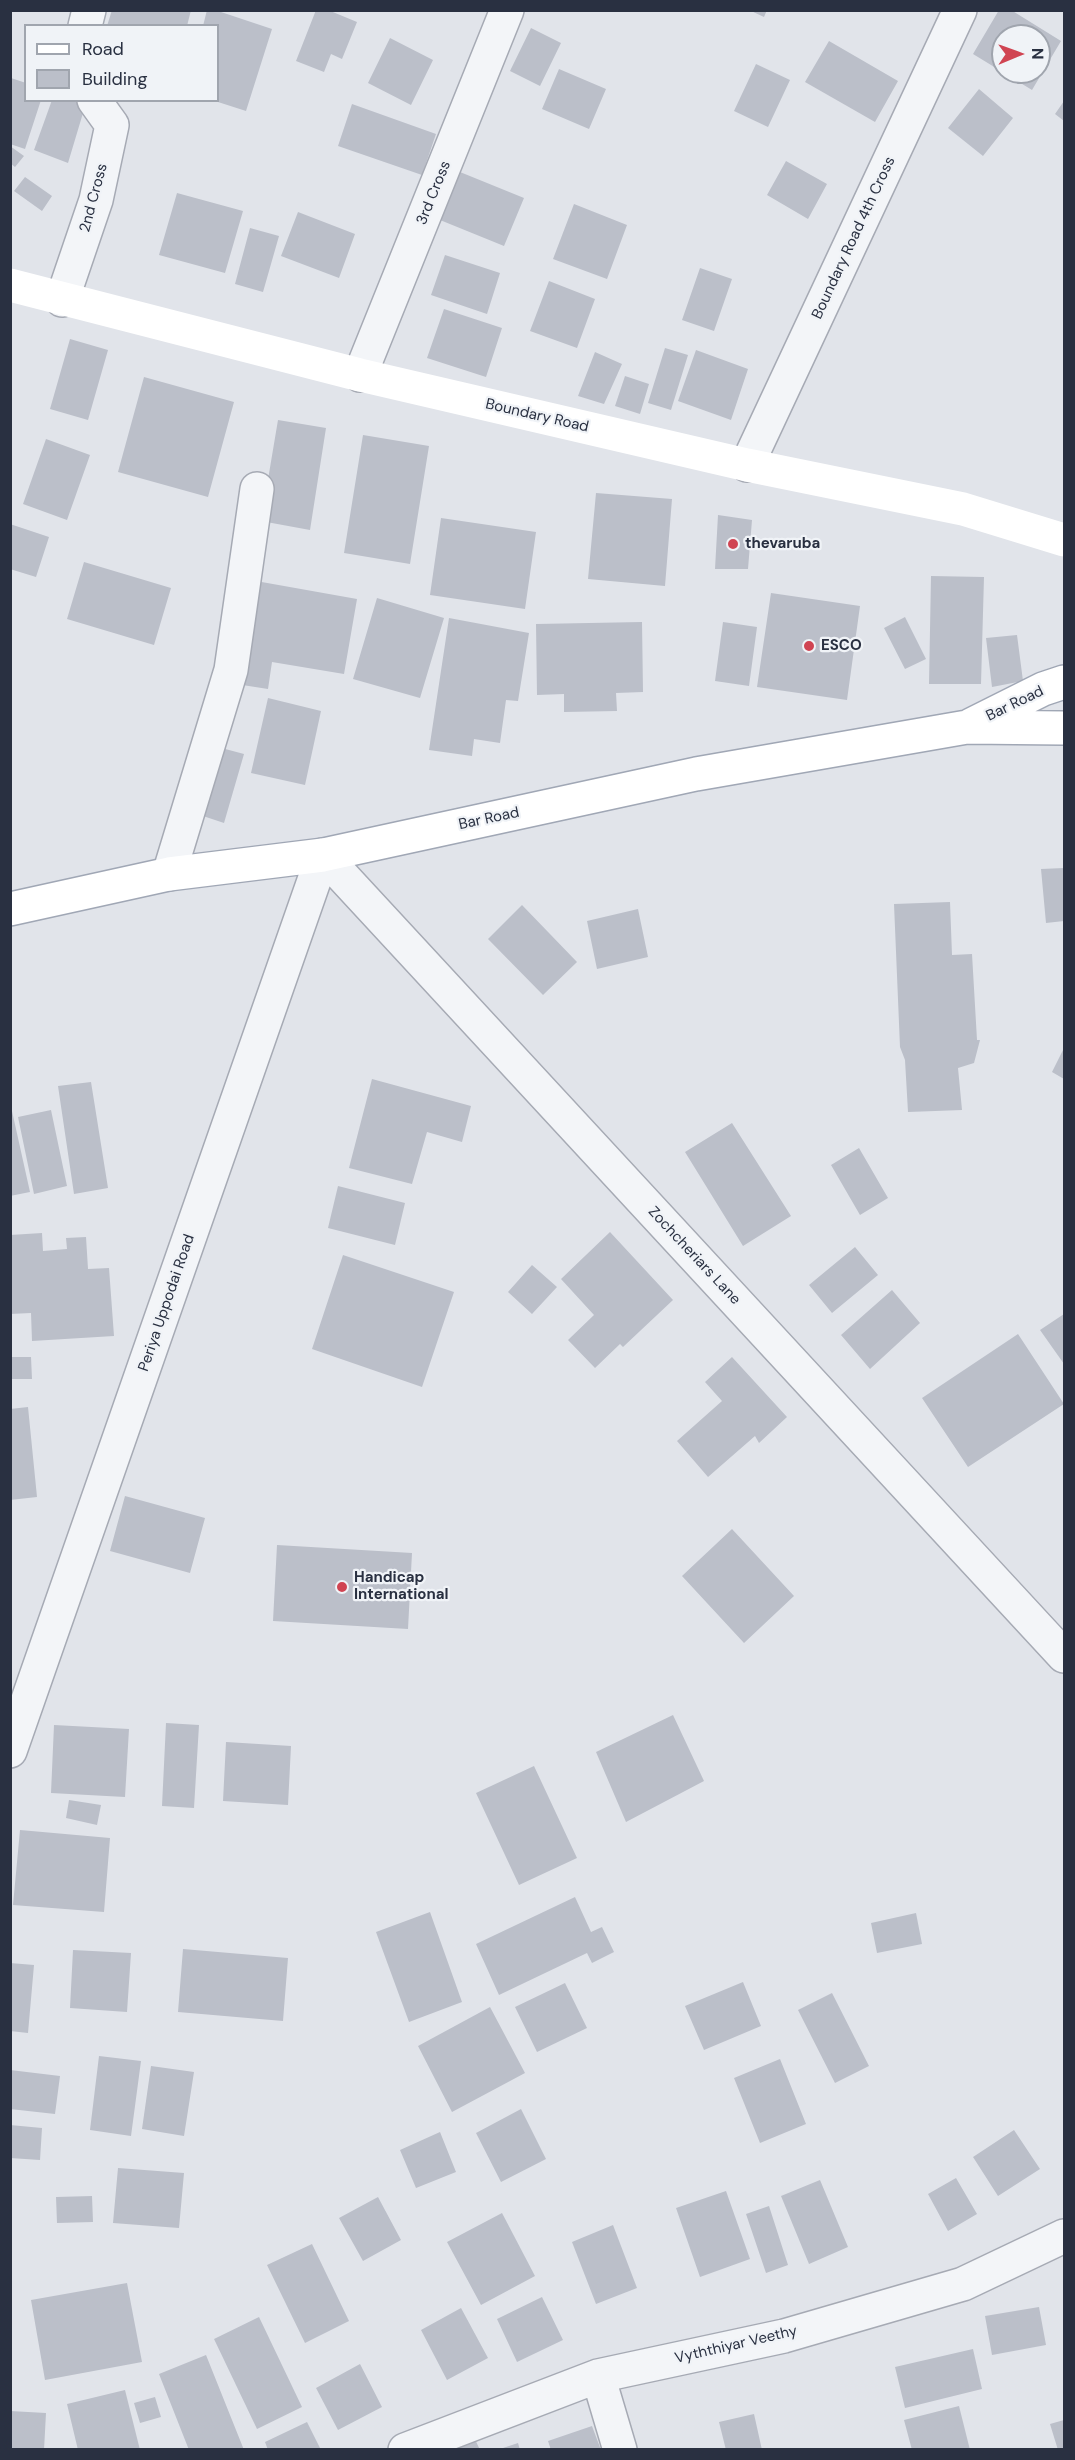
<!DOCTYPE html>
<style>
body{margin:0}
#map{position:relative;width:1075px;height:2460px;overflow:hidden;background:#e1e4ea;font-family:"DM Sans",sans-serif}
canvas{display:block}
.frame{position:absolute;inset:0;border:12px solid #293041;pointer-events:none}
.legend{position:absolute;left:24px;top:24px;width:195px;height:78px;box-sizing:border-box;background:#f0f3f7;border:2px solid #a0a5ae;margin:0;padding:8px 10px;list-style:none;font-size:18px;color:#293041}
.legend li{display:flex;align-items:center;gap:12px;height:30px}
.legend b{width:30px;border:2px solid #a0a5ae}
.north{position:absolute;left:991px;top:24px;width:60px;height:60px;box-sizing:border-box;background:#f0f3f7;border:2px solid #a0a5ae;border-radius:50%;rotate:89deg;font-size:16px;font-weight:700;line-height:24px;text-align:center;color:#293041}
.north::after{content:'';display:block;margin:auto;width:21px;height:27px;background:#d04452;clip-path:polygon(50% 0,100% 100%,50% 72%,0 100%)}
</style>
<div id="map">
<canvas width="1075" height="2460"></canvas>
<div class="frame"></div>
<ul class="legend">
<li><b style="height:8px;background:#fff"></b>Road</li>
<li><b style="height:16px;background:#bbbfc9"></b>Building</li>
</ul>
<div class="north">N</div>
</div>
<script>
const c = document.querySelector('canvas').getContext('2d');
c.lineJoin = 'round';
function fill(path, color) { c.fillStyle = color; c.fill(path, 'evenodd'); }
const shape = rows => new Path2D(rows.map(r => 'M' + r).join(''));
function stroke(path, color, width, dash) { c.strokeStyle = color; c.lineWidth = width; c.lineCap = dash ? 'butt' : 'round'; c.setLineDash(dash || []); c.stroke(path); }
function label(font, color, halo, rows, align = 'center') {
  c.font = font + ' "DM Sans",sans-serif'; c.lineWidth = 4.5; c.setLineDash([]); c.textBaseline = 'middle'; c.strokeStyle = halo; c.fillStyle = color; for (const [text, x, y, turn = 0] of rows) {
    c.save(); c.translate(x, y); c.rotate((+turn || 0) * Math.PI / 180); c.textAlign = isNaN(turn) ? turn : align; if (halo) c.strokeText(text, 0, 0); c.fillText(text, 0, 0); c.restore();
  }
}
fill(shape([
 [112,10,191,10,187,26,107,26],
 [207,10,215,10,272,29,246,111,218,102,218,26,203,26],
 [316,10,328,10,357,22,342,59,331,54,324,72,296,61],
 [749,10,767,10,764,17],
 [999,10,1011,10,1061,41,1032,90,973,54],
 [1003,36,1039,36,1039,72,1003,72],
 [531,28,561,43,540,86,510,71],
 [390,38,433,60,411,105,368,83],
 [829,41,898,81,875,122,805,82],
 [756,64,790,80,768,127,734,111],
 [559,69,606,89,589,129,542,109],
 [11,78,26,83,26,100,41,100,25,149,10,144],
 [979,89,1013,118,983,156,948,128],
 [52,100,81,100,86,103,68,163,34,150],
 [1064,101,1064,121,1055,114],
 [352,104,436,134,422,175,338,146],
 [10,146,24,156,15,167,10,163],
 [786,161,827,184,808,219,767,195],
 [460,172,524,198,504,246,440,220],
 [25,177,52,196,42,211,14,191],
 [177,193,243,211,225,273,159,255],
 [574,204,627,225,607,279,553,259],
 [298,212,355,234,339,278,281,256],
 [250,228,279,236,263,292,235,284],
 [445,255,500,273,487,314,431,295],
 [700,268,732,279,714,331,682,320],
 [549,281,595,299,577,348,530,331],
 [444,309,502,328,486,377,427,358],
 [70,339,108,350,88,420,50,409],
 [665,348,688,355,671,410,648,403],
 [696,350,748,369,731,420,678,401],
 [595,352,622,364,604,404,578,396],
 [625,376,649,384,640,414,615,406],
 [144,377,234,402,208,497,118,472],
 [278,420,326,428,310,530,261,521],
 [363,435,429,446,410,564,344,553],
 [46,439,90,455,67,520,23,504],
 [596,493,672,499,665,586,588,579],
 [718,515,752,520,748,569,715,569],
 [441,518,536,532,525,609,430,595],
 [10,524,49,537,36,577,10,569],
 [84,562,171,588,154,645,67,619],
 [931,576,984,577,981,684,929,684],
 [256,581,357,599,344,674,272,662,268,689,236,684],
 [771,593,860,606,847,700,757,687],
 [377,598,444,618,420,698,353,679],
 [905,617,926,659,905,669,884,628],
 [449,618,529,633,518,701,506,700,500,743,474,739,472,756,429,750],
 [642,622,643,692,616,693,617,711,564,712,564,694,537,695,536,624],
 [723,622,757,627,749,686,715,681],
 [1017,635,1023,681,992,687,986,638],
 [268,698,321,711,305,785,251,773],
 [214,746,244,754,224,823,194,813],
 [1064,868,1064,921,1046,923,1041,869],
 [950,902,952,955,972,954,977,1040,980,1040,974,1063,958,1068,962,1110,908,1112,905,1060,900,1047,894,904],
 [522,905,577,962,543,995,488,939],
 [638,909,648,957,597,969,587,921],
 [1064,1048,1064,1079,1052,1072],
 [372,1079,471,1106,462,1142,427,1132,412,1184,349,1168],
 [91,1082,108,1188,74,1194,58,1086],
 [10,1102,30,1192,10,1196],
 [51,1110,67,1186,34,1194,18,1117],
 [732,1123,791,1216,743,1246,685,1152],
 [859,1148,888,1198,860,1215,831,1165],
 [338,1186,405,1203,395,1245,328,1228],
 [610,1232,673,1300,623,1347,620,1344,595,1368,568,1340,594,1315,561,1279],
 [42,1233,43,1251,67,1249,66,1238,86,1237,88,1269,109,1268,114,1336,32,1341,31,1313,10,1314,10,1235],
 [855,1247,878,1275,832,1313,809,1285],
 [343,1255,454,1292,422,1387,312,1349],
 [532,1265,557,1287,532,1314,508,1292],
 [892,1290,920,1323,870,1369,841,1335],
 [1064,1314,1064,1364,1040,1330],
 [1018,1334,1064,1404,968,1467,922,1398],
 [10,1357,31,1357,32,1379,10,1379],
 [732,1357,787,1417,759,1443,755,1436,708,1477,677,1441,722,1401,705,1382],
 [28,1407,37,1497,10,1500,10,1409],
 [125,1496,205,1518,190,1573,110,1551],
 [732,1529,794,1596,744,1643,682,1576],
 [277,1545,412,1553,408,1629,273,1621],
 [673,1715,704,1781,626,1822,596,1752],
 [166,1723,199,1725,194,1808,162,1806],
 [54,1725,129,1729,125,1797,51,1793],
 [226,1742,291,1746,288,1805,223,1801],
 [534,1766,577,1858,519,1885,476,1793],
 [69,1800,101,1805,97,1825,66,1818],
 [20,1830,110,1838,104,1912,13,1905],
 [575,1897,591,1932,602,1927,614,1952,592,1963,587,1953,499,1995,476,1944],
 [430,1912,462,2002,409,2022,376,1932],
 [916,1913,922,1944,877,1953,871,1923],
 [183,1949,288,1958,283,2021,178,2012],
 [73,1950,131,1953,127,2012,70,2008],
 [10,1963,34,1965,28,2033,10,2031],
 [743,1982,761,2026,704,2050,685,2006],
 [565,1983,587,2028,537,2052,515,2007],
 [832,1993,869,2066,835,2083,798,2010],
 [490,2007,525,2073,452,2112,418,2046],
 [99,2056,141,2061,131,2136,90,2130],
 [780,2059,806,2124,760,2143,734,2078],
 [151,2066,194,2072,184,2136,142,2129],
 [10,2070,60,2076,55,2114,10,2109],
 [521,2109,546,2159,501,2182,476,2133],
 [10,2125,42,2128,40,2160,10,2158],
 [1014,2130,1040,2169,998,2196,973,2157],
 [440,2132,456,2172,416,2188,400,2150],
 [118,2168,184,2173,179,2228,113,2223],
 [956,2178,977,2214,948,2231,928,2194],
 [820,2180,848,2247,809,2264,781,2196],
 [726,2191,750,2259,700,2277,676,2208],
 [92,2196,93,2222,57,2223,56,2197],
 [378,2197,401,2240,363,2261,339,2218],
 [769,2206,788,2265,766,2273,746,2214],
 [502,2213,535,2276,481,2305,447,2242],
 [613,2225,637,2288,596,2304,572,2242],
 [312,2244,349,2321,305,2343,267,2265],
 [127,2283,142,2362,45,2380,31,2300],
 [542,2297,563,2340,517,2362,497,2319],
 [1039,2307,1046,2345,992,2355,985,2316],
 [461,2308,488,2358,447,2380,421,2330],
 [259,2317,302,2407,257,2429,214,2339],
 [973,2349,982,2389,905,2408,895,2367],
 [206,2355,244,2450,189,2450,159,2374],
 [360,2364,382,2407,338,2430,316,2388],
 [125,2390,140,2450,78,2450,67,2404],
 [155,2397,161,2417,140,2423,134,2403],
 [959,2406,970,2450,912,2450,904,2420],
 [10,2411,46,2413,44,2450,10,2450],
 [754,2414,762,2450,726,2450,719,2422],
 [1064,2420,1064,2450,1058,2450,1050,2424],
 [307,2422,321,2450,268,2450,265,2442],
 [592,2426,601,2450,551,2450,548,2441],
 [473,2435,480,2450,443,2450],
 [518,2443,520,2450,500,2450,500,2449]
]), '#bbbfc9');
const street = shape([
 [85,26,89,10],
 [62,300,96,200,112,125,94,100],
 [360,375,507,10],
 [747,465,960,10],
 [169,874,231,670,257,489],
 [10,1751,323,855,1064,1656],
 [598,2376,620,2450],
 [405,2450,598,2376,784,2336,963,2284,1064,2236]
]);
const primary = shape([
 [971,725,1043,689,1064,682],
 [10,909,169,874,323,855,696,774,967,727,1064,728]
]);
stroke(street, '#a6aab4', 36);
stroke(primary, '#a0a7b5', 36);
stroke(street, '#f3f5f8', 33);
stroke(shape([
 [10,285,360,375,747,465,963,509,1064,540]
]), '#fff', 33);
stroke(primary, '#fff', 33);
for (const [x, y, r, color] of [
 [733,544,6,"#d04452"],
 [809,646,6,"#d04452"],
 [342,1587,6,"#d04452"]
]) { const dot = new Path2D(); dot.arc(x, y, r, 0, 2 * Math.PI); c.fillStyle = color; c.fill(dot); stroke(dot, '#f0f3f7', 2); }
label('15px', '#293041', '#f0f3f7', [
 ["3rd Cross",434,193,-68],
 ["2nd Cross",94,198,-75],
 ["Boundary Road 4th Cross",854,238,-65],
 ["Boundary Road",537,416,13],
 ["Bar Road",1015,704,-26],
 ["Bar Road",489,819,-12],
 ["Zochcheriars Lane",694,1256,47],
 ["Periya Uppodai Road",167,1303,-71],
 ["Vyththiyar Veethy",736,2345,-13]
]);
label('bold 15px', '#293041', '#f0f3f7', [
 ["thevaruba",745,544],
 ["ESCO",821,646],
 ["Handicap",354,1578],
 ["International",354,1595]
], 'left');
</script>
